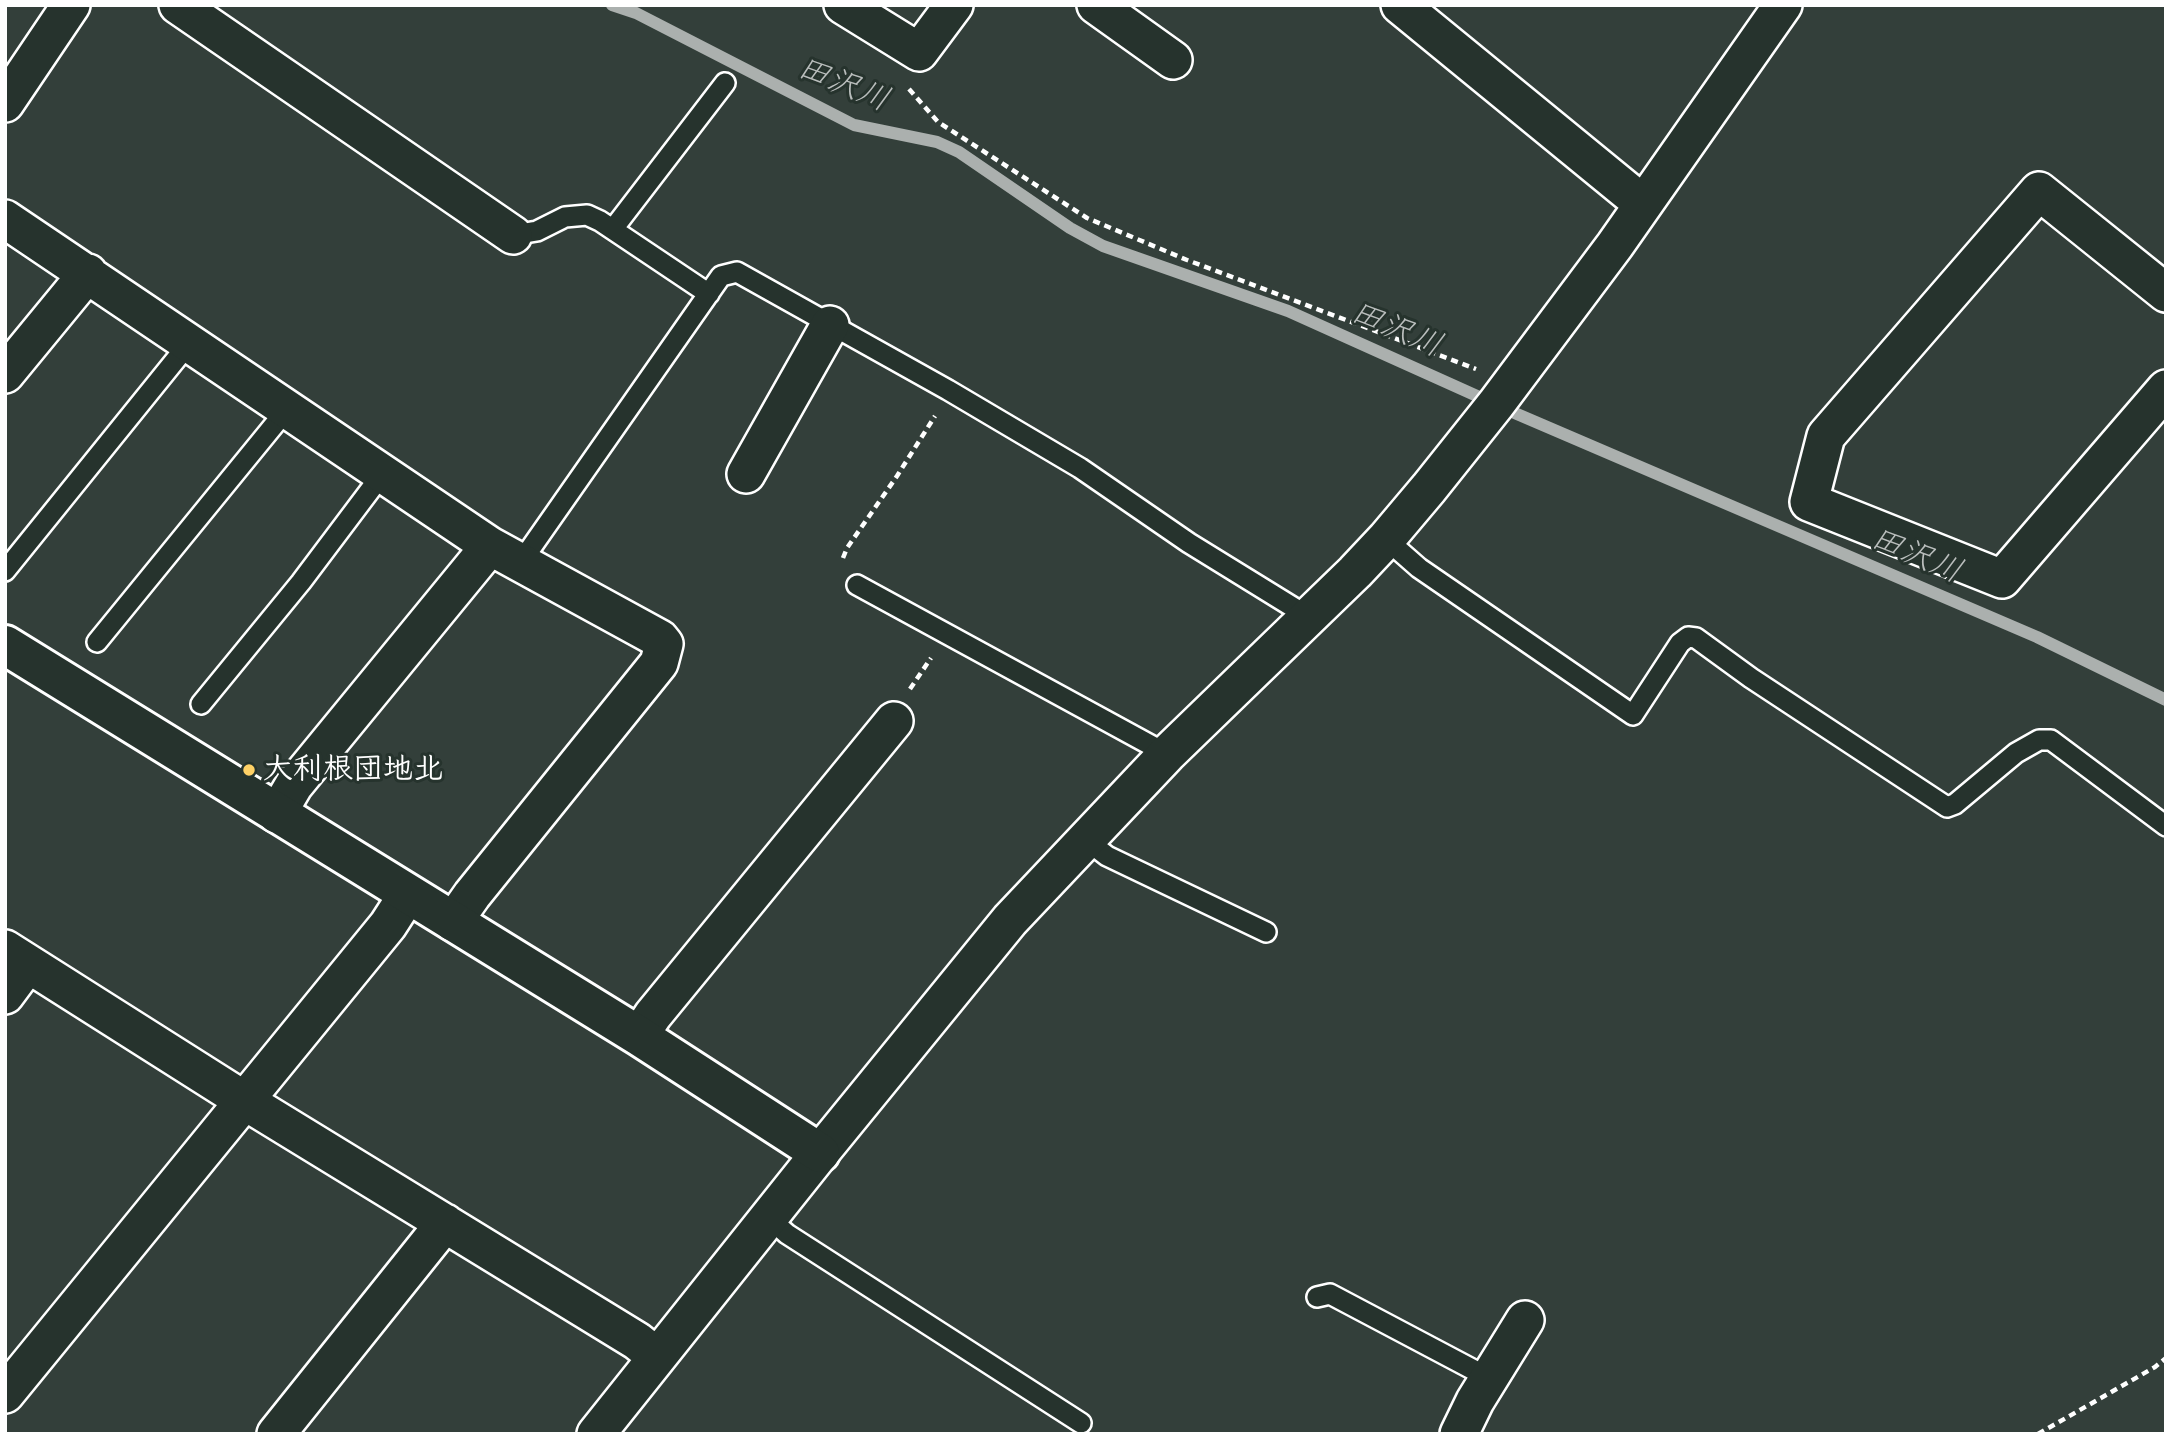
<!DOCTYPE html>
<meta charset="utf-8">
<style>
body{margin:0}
#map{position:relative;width:2171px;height:1439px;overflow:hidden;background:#333f3a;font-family:Caveat,sans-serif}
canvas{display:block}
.frame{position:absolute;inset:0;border:7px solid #fff;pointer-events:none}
</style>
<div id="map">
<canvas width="2171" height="1439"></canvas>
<div class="frame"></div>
</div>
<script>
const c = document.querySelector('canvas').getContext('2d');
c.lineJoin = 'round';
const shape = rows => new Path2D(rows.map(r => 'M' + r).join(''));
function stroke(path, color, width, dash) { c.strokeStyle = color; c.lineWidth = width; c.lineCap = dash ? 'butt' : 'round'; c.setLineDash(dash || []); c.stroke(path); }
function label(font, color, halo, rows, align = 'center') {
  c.font = font + ' Caveat,"Klee One",sans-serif'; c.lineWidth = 6; c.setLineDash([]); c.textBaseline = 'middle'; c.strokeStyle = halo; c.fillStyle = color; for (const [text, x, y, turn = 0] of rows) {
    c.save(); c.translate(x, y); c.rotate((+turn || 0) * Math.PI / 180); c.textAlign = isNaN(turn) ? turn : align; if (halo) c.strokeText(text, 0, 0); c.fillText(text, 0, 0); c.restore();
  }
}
stroke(shape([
 [612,5,636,13,854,125,937,142,959,152,1070,228,1103,246,1288,311,1517,414,2037,637,2166,700]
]), '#abb0ae', 12);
const service = shape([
 [613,229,725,83],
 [513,235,537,231,565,217,587,215,600,221,709,294],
 [1386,539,1419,568,1633,715,1680,643,1688,637,1696,638,1751,678,1947,807,1955,804,2016,753,2039,740,2051,740,2166,826],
 [521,562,721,276,737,272,948,390,1080,468,1189,543,1296,609,1306,620],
 [5,571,190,342],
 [857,585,1167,754],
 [97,642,288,408],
 [201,704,301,582,383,473],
 [1085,839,1107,856,1266,932],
 [768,1217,787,1234,1081,1423],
 [1317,1297,1330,1294,1489,1378]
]);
const minor = shape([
 [178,5,513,235],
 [843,5,919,52,954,5],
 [1096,5,1173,60],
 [1400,5,1643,204],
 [5,103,71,5],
 [5,219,490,546,660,639,664,644,659,663,472,895,453,922],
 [2166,293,2039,191,1826,436,1809,502,2002,579,2166,389],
 [5,374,88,273],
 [746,474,830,325],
 [277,814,294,785,490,546],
 [5,949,245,1101,637,1341,657,1357],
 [5,995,28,964],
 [639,1036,653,1015,894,721],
 [5,1394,388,925,408,894],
 [276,1434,445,1223],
 [596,1434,820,1153,1010,920,1167,754,1355,572,1386,539,1429,488,1496,404,1615,245,1783,5],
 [1459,1434,1475,1401,1525,1320]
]);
const tertiary = shape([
 [5,645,639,1036,820,1153]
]);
stroke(service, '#fff', 24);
stroke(minor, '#fff', 42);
stroke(tertiary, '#fff', 44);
stroke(shape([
 [909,89,938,122,1087,218,1187,260,1476,369],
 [843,558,847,548,897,476,935,416],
 [910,689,931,658],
 [2038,1434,2155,1367,2166,1358]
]), '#fff', 4.5, [7, 5]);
stroke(service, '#26332d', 19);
stroke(minor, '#26332d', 37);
stroke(tertiary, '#26332d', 38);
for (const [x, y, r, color] of [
 [249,770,7,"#ffd166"]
]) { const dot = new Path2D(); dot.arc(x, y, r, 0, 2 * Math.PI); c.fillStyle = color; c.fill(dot); stroke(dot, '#26332d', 2.5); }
label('bold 30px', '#fff', '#26332d', [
 ["大利根団地北",263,770]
], 'left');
label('italic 32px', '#b9bdbc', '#26332d', [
 ["田沢川",843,85,22],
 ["田沢川",1396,330,23],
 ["田沢川",1916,556,23]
]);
</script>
